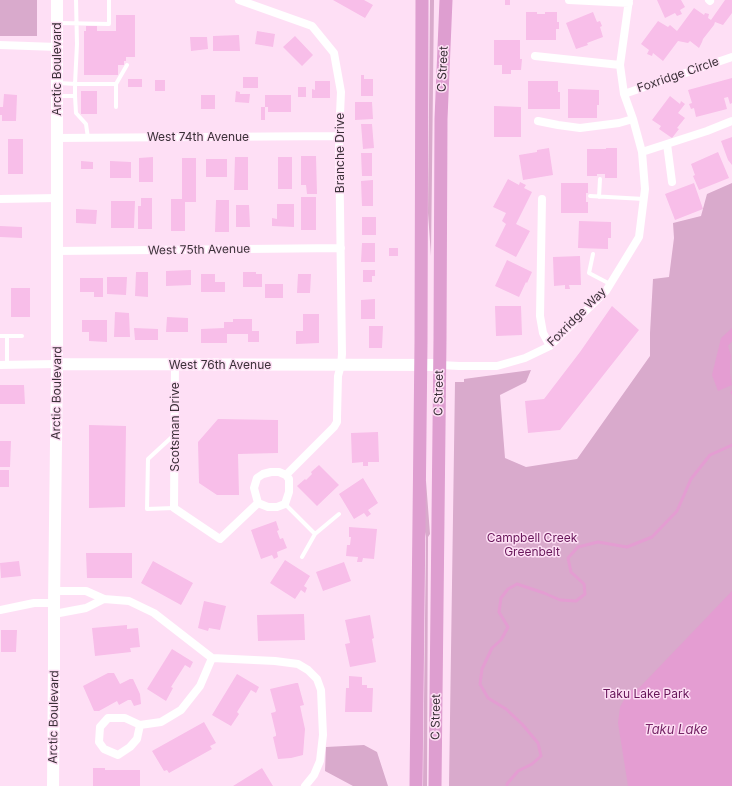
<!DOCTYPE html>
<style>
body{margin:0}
canvas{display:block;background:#fedff5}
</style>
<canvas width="732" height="786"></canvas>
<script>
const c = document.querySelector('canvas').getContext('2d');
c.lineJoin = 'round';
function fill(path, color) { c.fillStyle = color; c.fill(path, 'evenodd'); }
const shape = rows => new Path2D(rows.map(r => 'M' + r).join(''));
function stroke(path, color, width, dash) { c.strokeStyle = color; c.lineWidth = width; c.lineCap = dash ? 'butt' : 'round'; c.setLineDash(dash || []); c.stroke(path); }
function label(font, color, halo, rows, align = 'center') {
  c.font = font + ' Inter,sans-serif'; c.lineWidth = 3; c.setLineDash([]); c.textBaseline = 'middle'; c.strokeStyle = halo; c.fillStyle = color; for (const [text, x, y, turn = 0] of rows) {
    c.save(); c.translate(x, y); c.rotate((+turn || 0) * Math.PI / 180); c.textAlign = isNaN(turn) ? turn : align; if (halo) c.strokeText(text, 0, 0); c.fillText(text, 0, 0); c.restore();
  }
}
fill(shape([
 [0,0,37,0,37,36,0,36],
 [430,0,434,0,431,256,428,213],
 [732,183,732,786,449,786,455,382,464,382,464,379,531,370,526,382,500,395,505,458,526,467,577,459,650,356,650,333,653,279,669,277,674,238,673,223,701,216,707,194],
 [425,481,426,481,430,534,428,537,427,786,423,786,426,537,425,532],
 [364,745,377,752,388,786,353,786,325,771,326,747]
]), '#d9aacc');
fill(shape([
 [732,328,732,341,728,346,731,356,730,364,730,374,732,385,718,391,712,375,721,338],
 [732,591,732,786,628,786,618,723,620,707,625,698,631,690,639,688]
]), '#e49dd2');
stroke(shape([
 [732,392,732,393],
 [507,786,507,784,518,771,532,764,541,756,538,743,522,724,506,709,488,698,480,684,482,669,492,648,501,640,508,627,499,612,501,598,508,589,517,584,544,593,560,600,576,601,585,594,584,584,571,572,568,558,578,547,598,542,627,547,652,537,677,511,691,479,710,455,732,445]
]), '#e49dd2', 3);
fill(shape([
 [333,0,364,0,373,5,365,18],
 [505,0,510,0,510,5,505,5],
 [657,0,681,0,685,7,680,10,682,14,677,16,675,13,665,18],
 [725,0,732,0,732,13,723,25,715,22,714,25,703,39,702,42,699,48,690,41,688,43,678,41,663,61,653,53,652,56,647,54,649,50,641,44,658,21,668,27,670,25,677,31,694,8,704,15,705,13,709,14,708,18,711,20],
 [526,12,537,12,537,14,545,14,545,12,557,12,557,22,559,22,559,29,556,29,556,40,526,40],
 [593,12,597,22,600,21,602,26,600,27,603,37,587,43,588,45,576,49,566,23],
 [116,15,135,15,135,57,126,57,126,61,124,61,124,65,118,65,118,75,84,75,84,31,86,31,86,26,97,26,97,31,116,31],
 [257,31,275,34,273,47,255,44],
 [239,35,240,51,213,51,213,36],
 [295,36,313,55,302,66,283,47],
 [190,37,207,37,208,49,191,51],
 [494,40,520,40,520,59,522,59,521,70,511,70,511,74,502,74,502,65,494,65],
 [361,75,364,75,364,79,373,79,373,96,361,96],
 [243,77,258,77,258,88,243,88],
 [732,78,732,103,730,104,728,97,724,98,727,109,696,117,694,108,691,109,689,104,692,103,688,90],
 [128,79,142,79,142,87,128,87],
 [155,80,165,80,165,91,155,91],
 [315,81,330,81,330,98,312,98,312,89,315,90],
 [528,81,558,81,558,92,560,92,560,109,528,109],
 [298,87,306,87,306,97,298,97],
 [568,89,599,90,599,105,597,105,597,118,568,118],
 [81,91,97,91,97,114,81,114],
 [236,91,240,92,240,94,250,94,249,103,235,102],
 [4,94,17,95,16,121,2,121,2,115,0,115,0,107,3,107],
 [201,95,215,95,215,109,201,109],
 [265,95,291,95,291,112,268,112,268,107,265,107],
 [670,96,680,104,681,101,685,104,678,113,685,118,677,128,679,129,672,138,659,129,661,126,652,120],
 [355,102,372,102,373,119,355,120],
 [494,106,521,107,521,137,494,137],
 [261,107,265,107,265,120,261,120],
 [361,124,372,124,374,148,363,149],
 [732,137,732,165,728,160,721,141],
 [8,139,23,139,23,174,8,174],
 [549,148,553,175,523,180,519,155,537,152,537,150],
 [606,148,617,148,617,178,605,178,605,174,597,174,597,176,587,176,587,149,606,149],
 [718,152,729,178,699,190,693,176,695,175,691,164],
 [361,153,372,153,372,176,362,176],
 [301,156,316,156,317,194,307,194,306,185,301,185],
 [153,157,153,182,139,182,139,158],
 [235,157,248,157,248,190,234,190],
 [278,157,292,157,292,189,278,189],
 [182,158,196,158,196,202,185,202,185,231,171,231,171,199,182,199],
 [206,159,227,159,227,177,206,177],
 [81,161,93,162,93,169,81,169],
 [110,161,131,162,131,178,110,178],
 [508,179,519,185,520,182,526,185,524,188,532,192,516,224,530,231,516,257,495,246,506,224,502,221,506,213,493,207],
 [373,180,373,206,362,206,361,181],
 [561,183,588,183,588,193,586,193,586,202,588,202,588,213,561,213],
 [694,183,703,209,675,220,665,194],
 [301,197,316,197,316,230,301,230],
 [141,198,152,198,152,229,138,229,138,206,141,206],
 [216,200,229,200,229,232,215,232],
 [111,201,135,201,134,228,111,228],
 [277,204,294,204,294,227,272,226,272,218,277,219],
 [236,205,249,205,250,227,236,227],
 [76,209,97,210,96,224,76,223],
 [362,217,376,217,376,235,362,235],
 [579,221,611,222,611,238,608,238,608,249,578,248],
 [0,226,22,227,22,238,0,237],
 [362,243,375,243,375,262,361,262],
 [389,248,398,248,398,256,389,256],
 [580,256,581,285,569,285,570,289,565,289,565,285,554,286,553,257],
 [507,260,532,272,527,283,526,282,519,297,495,286],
 [191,270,191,285,166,286,166,271],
 [363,270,375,270,375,276,372,276,372,282,363,282],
 [136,272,148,272,148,297,135,296],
 [243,272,256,272,256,274,262,274,262,287,243,287],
 [201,274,215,274,215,282,225,282,225,292,201,292],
 [298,274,311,274,310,293,297,293],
 [107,277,127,277,126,295,107,294],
 [80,278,103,278,103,297,94,297,94,292,80,292],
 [265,284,283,284,283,298,265,298],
 [11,288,30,288,30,317,11,317],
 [375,299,375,319,361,319,361,300],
 [495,306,521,306,522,335,496,336],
 [612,306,639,330,560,430,528,433,525,401,544,399,580,352],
 [115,312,129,313,130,337,114,337],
 [303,314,319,314,319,343,296,344,296,331,303,331],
 [167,317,188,318,188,332,166,332],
 [233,319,252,319,252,331,259,331,259,342,248,342,248,334,227,334,227,343,201,343,201,329,224,328,224,322,233,322],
 [82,320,107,320,107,342,89,341,89,332,82,332],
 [369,326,383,326,382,348,369,348],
 [134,328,158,329,158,340,135,340],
 [0,385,24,385,25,404,0,404],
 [218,419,278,420,278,453,238,454,239,495,217,495,199,483,198,442],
 [89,425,126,426,125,507,89,508],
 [378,432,379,462,368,462,368,466,363,466,363,462,352,463,351,433],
 [0,441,11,441,10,467,0,467],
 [319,465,339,485,317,506,297,486,305,479,306,480,312,474,311,472],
 [0,470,9,470,9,487,0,487],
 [363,478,378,503,368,510,371,514,367,517,364,513,354,519,339,494],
 [276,521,279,530,277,531,280,539,283,538,287,548,277,552,278,557,274,559,272,555,261,559,251,530],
 [349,527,377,529,374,559,363,558,362,562,357,562,358,557,346,556,347,545,350,545,351,537,349,537],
 [86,553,132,553,132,578,87,578],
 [285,560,310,576,304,586,307,588,305,593,301,590,295,599,270,583],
 [19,561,21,576,1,578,0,563],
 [153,561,193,583,181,605,141,583],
 [344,562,351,581,323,591,316,572],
 [204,601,226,606,220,630,209,628,208,631,198,628],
 [304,614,305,640,258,641,257,615],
 [370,615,374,638,372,639,376,662,350,667,345,644,350,643,345,620],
 [127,625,127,629,138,628,140,647,130,648,131,652,95,656,92,628],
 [1,630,17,630,16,652,1,652],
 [172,649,193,662,190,668,185,665,171,687,173,688,166,701,147,689],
 [108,673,114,673,120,684,130,679,133,679,140,694,141,704,134,706,131,700,128,700,119,705,117,701,99,711,94,711,83,686],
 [237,674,259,687,256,693,251,690,237,712,239,714,231,726,212,715],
 [349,676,362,677,362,685,367,685,367,688,373,688,372,712,345,712,346,688,349,688],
 [296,683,298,683,304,705,300,706,305,729,303,755,291,758,278,759,273,737,276,736,276,734,271,713,275,712,276,711,270,689],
 [204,722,216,743,210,746,212,749,169,773,167,770,164,771,152,751],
 [93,768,105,768,105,770,140,770,140,786,93,786],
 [262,768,273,786,233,786]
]), '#f8bee9');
stroke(shape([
 [59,23,109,24,109,0],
 [59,83,75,84,77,44,76,0],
 [116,84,127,65],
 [59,96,75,96,75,84,116,84,116,107],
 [75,96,76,113,86,124,88,138],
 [590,196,644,199],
 [599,197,600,179],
 [593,254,589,273,610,284],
 [0,336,7,336,7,365],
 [7,336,22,336],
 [173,436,148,459,147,509,174,508],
 [285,504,315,534,302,557],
 [315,534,339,514]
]), '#fff', 4);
stroke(shape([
 [239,0,312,26,334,53,341,92,339,136,342,354,341,365,338,376,337,417,337,422,334,427,286,475],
 [569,0,629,3],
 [709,0,710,1],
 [0,45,57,47],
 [535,56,620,65],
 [624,94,732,57],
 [538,121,558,125,580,128,619,123,633,119],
 [57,138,339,136],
 [667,144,672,182],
 [642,152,707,131,732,121],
 [0,199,57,198],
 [542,199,540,316,543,333,550,346],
 [57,251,341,248],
 [0,365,57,364],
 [175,365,174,508,220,539,258,503],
 [440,365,459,366,497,366,525,358,550,346,606,291,639,237,645,189,642,152,633,119,624,94,620,65,629,0],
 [271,472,279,472,286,475,289,479,289,492,285,504,277,507,268,507,258,503,254,488,257,478,263,474,271,472],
 [54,591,86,591,104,599,129,601,154,613,212,658,275,661,298,664,308,670,317,679,321,690,323,735,320,761,314,775,305,786],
 [0,610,34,603,54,603],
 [54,614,86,608,104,599],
 [140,725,137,739,130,747,118,755,104,749,99,742,100,727,108,718,125,718,140,725,161,722,181,710,200,686,212,658]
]), '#fff', 8);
stroke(shape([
 [57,364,440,365],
 [53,786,54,665,54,603,57,364,57,0]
]), '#fff', 12);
stroke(shape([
 [416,786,421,342,422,0],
 [435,786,440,339,441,119,446,0]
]), '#de9ed0', 13);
label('12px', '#3b3038', '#fedff5', [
 ["Arctic Boulevard",57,69,-90],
 ["C Street",443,69,-87],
 ["Foxridge Circle",678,75,-19],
 ["West 74th Avenue",198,137],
 ["Branche Drive",340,153,-90],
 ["West 75th Avenue",199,250,-1],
 ["Foxridge Way",577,317,-45],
 ["West 76th Avenue",220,365],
 ["Arctic Boulevard",57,393,-89],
 ["C Street",439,393,-89],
 ["Scotsman Drive",175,427,-90],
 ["Arctic Boulevard",54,717,-89],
 ["C Street",436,717,-89]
]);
label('12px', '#671659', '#fedff5', [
 ["Campbell Creek",532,538],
 ["Greenbelt",532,552],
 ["Taku Lake Park",646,694]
]);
label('italic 13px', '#762566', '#fedff5', [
 ["Taku Lake",676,730]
]);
</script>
